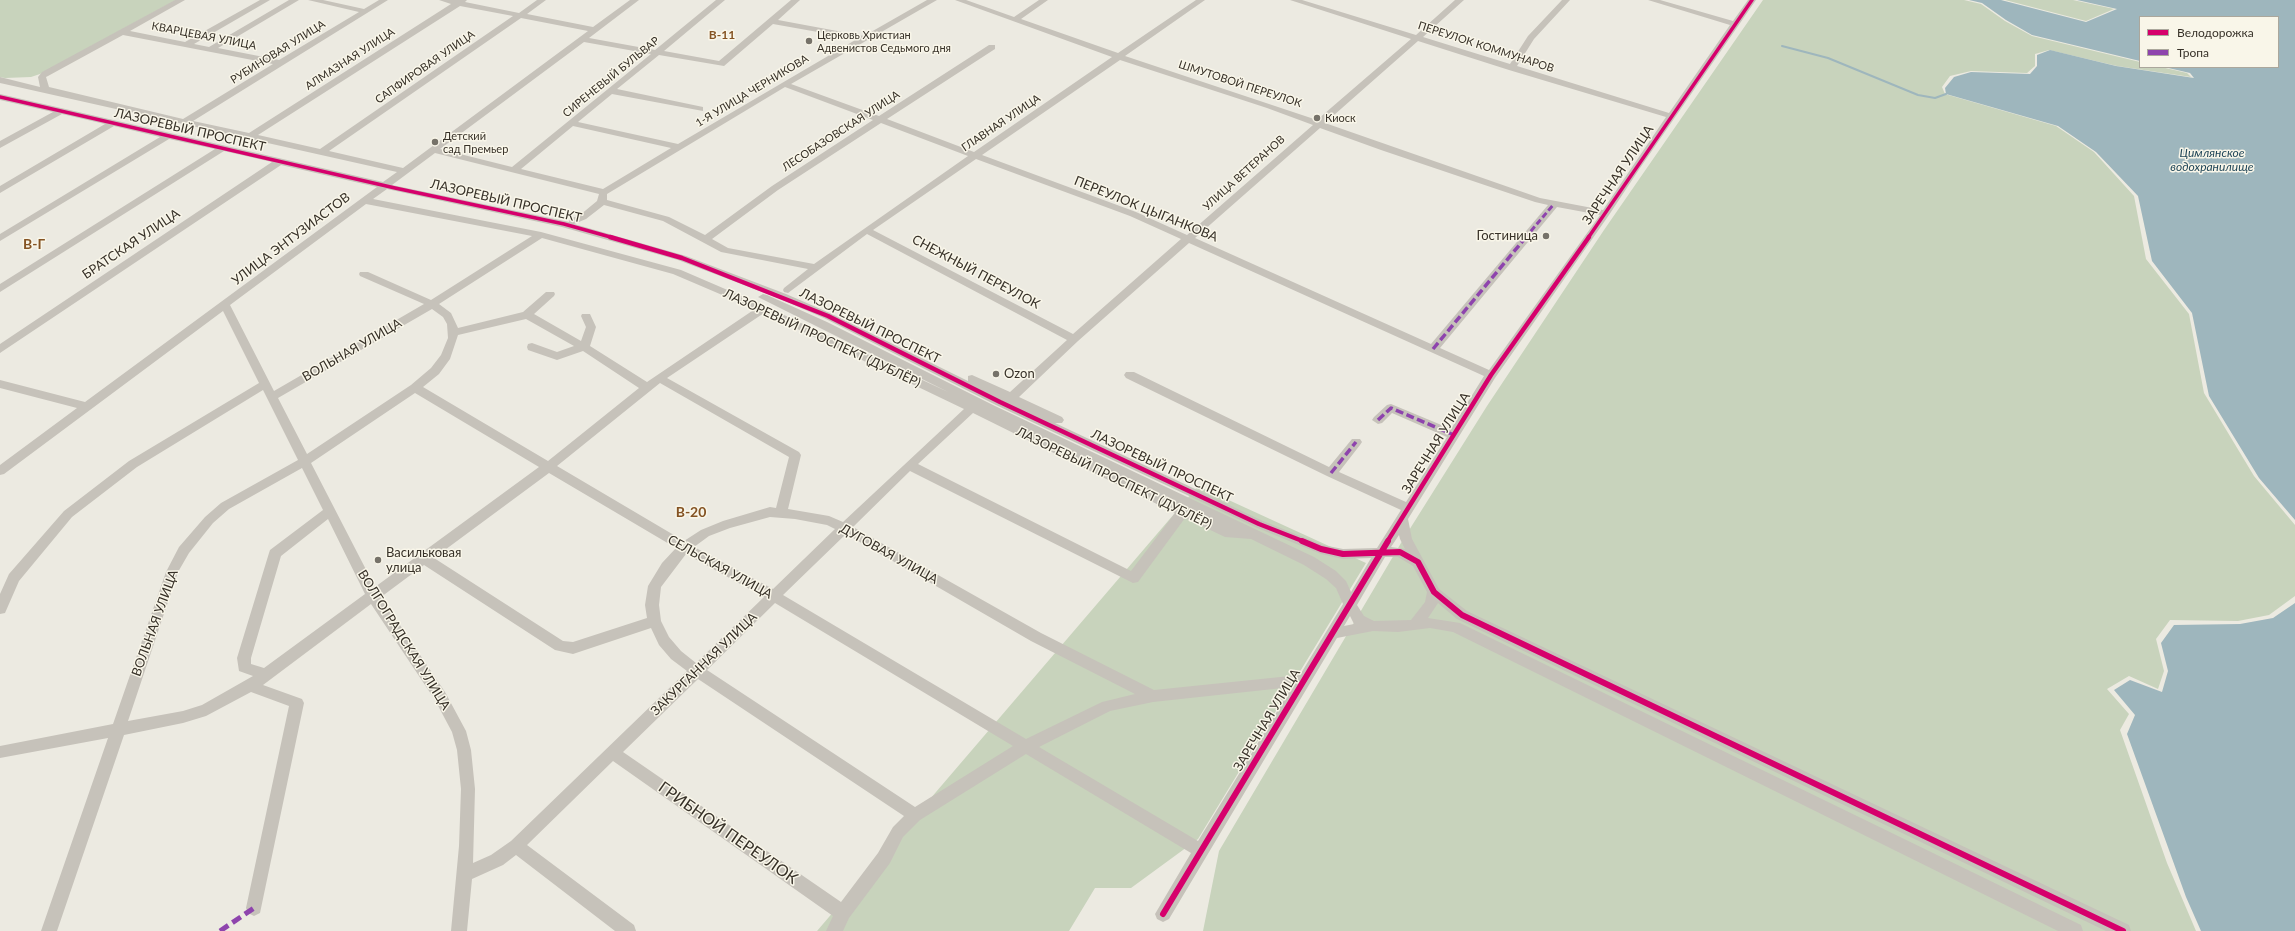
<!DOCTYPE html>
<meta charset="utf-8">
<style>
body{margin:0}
#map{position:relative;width:2295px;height:931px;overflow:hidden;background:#eceae1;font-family:Lato,sans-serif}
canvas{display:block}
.legend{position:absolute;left:2139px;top:16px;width:140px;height:52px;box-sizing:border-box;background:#f9f6e9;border:1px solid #aba79c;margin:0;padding:5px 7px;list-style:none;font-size:12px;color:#373128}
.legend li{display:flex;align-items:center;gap:8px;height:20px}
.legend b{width:20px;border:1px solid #aba79c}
</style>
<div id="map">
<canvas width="2295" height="931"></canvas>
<ul class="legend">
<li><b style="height:5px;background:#d6006c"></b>Велодорожка</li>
<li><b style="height:5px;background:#8e44ad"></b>Тропа</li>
</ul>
</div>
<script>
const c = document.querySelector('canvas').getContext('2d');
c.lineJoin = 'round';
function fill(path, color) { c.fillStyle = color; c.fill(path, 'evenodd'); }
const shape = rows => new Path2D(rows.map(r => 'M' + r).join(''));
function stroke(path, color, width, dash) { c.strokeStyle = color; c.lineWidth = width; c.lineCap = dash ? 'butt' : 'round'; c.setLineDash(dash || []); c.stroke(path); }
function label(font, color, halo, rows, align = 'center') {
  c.font = font + ' Lato,sans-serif'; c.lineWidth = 3; c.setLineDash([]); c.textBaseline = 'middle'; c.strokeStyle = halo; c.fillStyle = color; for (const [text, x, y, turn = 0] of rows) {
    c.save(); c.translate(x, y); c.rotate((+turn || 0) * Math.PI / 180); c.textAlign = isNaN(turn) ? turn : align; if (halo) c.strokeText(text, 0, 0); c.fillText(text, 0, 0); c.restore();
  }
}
fill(shape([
 [0,0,176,0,40,74,31,77,5,78,0,77],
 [1763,0,1964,0,1981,4,2005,21,2032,36,2140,62,2140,67,2161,67,2187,73,2191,77,2117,66,2049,50,2035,54,2035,66,2027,73,1971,71,1950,76,1942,87,1945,94,2056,126,2094,152,2134,196,2146,259,2189,314,2204,393,2254,476,2295,525,2295,596,2269,615,2238,621,2170,620,2156,639,2164,671,2158,689,2129,676,2107,689,2129,714,2120,730,2167,863,2196,931,1203,931,1219,851,1401,543,1487,406,1604,230],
 [2005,0,2073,0,2114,9,2086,21],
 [1198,486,1366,563,1198,839,1131,888,1095,888,1069,931,817,931]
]), '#c8d3bc');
fill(shape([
 [1969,0,2001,0,2086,22,2117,9,2077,0,2295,0,2295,520,2259,478,2209,396,2192,313,2152,261,2138,196,2096,152,2058,126,1946,94,1945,88,1954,77,1971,72,2030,74,2037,66,2037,55,2050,50,2116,66,2194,78,2190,73,2164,67,2278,67,2278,17,2140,17,2140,61,2032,35,2006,20,1982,3],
 [2295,603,2295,931,2201,931,2186,897,2127,734,2135,715,2114,690,2130,680,2162,692,2168,671,2161,643,2174,625,2240,624,2273,618]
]), '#9eb6bd');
stroke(shape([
 [1782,46,1828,58,1918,95,1935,98,1946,94]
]), '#9eb6bd', 2);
fill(shape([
 [175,0,185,0,130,31,185,42,260,0,270,0,194,44,209,47,289,0,299,0,218,48,279,60,359,12,308,0,323,0,364,9,379,0,388,0,193,121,249,133,451,4,439,0,467,0,465,2,519,13,537,0,546,0,527,14,593,27,630,0,639,0,589,38,655,50,716,0,725,0,664,51,719,61,791,0,800,0,778,20,864,36,927,0,937,0,791,84,879,116,989,45,995,45,995,49,887,119,974,152,1112,57,955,0,966,0,1014,17,1039,0,1048,0,1021,19,1118,53,1196,0,1205,0,1125,56,1317,120,1411,39,1290,0,1302,0,1416,35,1455,0,1464,0,1423,37,1510,64,1528,36,1562,0,1570,0,1534,39,1517,66,1669,113,1730,25,1648,0,1660,0,1733,21,1748,0,1756,0,1640,168,1609,215,1495,378,1408,519,1412,539,1439,589,1467,611,2129,925,2131,931,2106,931,1457,619,1438,603,1428,618,1460,623,2081,925,2083,931,2058,931,1453,632,1430,628,1398,632,1373,631,1337,638,1169,919,1163,922,1157,919,1155,914,1191,853,1026,754,920,820,903,837,890,863,849,918,843,931,826,931,833,916,613,761,527,845,634,925,636,931,615,931,516,855,503,865,472,879,467,931,451,931,459,846,461,789,457,750,452,732,435,700,371,604,263,685,302,699,304,703,260,913,254,916,248,913,246,908,289,706,251,692,206,716,183,723,124,735,57,931,41,931,108,738,0,758,0,746,113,724,166,572,179,547,205,517,221,503,298,460,263,390,137,467,72,517,19,581,5,613,0,614,0,594,9,574,64,511,129,461,259,383,223,311,4,474,0,475,0,465,77,408,0,388,0,380,85,402,377,187,281,165,0,353,0,344,272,162,224,151,0,292,0,284,215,149,169,139,0,241,0,234,160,137,114,126,0,193,0,186,105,124,62,114,0,148,0,141,53,112,0,100,0,94,383,182,397,172,0,83,0,77,40,87,38,77,42,72,175,0],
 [460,6,513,16,320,149,258,135,460,6],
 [521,18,588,31,403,168,329,151,521,18],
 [773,24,857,39,678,144,578,122,612,94,703,111,703,107,617,89,659,55,724,66,773,24],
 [123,35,273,64,183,119,49,87,46,77,48,76,123,35],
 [1418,41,1509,70,1666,117,1603,210,1540,198,1325,123,1418,41],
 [584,42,651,54,512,167,440,149,584,42],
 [1120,60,1267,108,1313,125,1187,235,1136,212,982,155,1120,60],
 [785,87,873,120,772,186,705,235,669,217,607,200,607,194,785,87],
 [881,123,968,156,814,264,728,248,712,239,778,190,881,123],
 [573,126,671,148,603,189,521,169,573,126],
 [1320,128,1381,150,1535,202,1548,205,1431,344,1195,238,1320,128],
 [435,153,599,194,597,201,580,215,570,219,569,222,392,185,435,153],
 [976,159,1130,216,1181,239,1073,334,873,230,976,159],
 [387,189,562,227,678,260,778,298,824,318,996,405,1255,527,1321,554,1343,559,1371,558,1351,592,1346,581,1336,571,1314,557,995,406,827,322,767,295,763,294,758,297,948,392,767,307,681,270,541,232,373,199,387,189],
 [366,204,532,236,431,300,368,272,360,272,359,274,360,276,424,304,274,391,230,305,366,204],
 [604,205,663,221,721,252,808,269,784,288,783,290,784,292,788,293,867,234,1067,340,1010,392,972,375,968,376,968,381,832,314,786,294,686,256,574,224,586,219,604,205],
 [1557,207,1600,215,1489,370,1440,348,1557,207],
 [542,238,673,274,755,309,647,382,590,346,596,327,590,314,582,314,581,316,586,327,581,341,534,314,554,296,555,294,554,292,546,292,523,312,458,328,451,313,439,304,542,238],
 [1189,243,1484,376,1451,429,1391,404,1387,405,1374,417,1372,420,1378,424,1382,423,1392,413,1447,437,1406,502,1339,472,1360,445,1362,442,1360,439,1352,439,1329,467,1134,372,1126,372,1124,375,1126,378,1327,476,1401,510,1377,548,1343,549,1323,545,1263,521,1055,423,1062,423,1064,420,1062,417,1019,397,1078,341,1189,243],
 [432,309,443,317,447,324,448,338,441,355,431,368,411,385,307,454,278,398,432,309],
 [764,313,964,409,843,522,829,516,788,509,801,455,799,452,667,378,764,313],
 [526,319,574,346,557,352,532,343,528,344,527,347,528,350,557,360,583,351,639,388,548,461,423,387,439,374,450,359,458,335,526,319],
 [660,383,789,457,776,508,770,507,723,521,701,530,684,541,557,466,660,383],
 [415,393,539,467,375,587,311,463,415,393],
 [973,413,1175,513,1131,571,918,464,973,413],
 [302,468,323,510,270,550,269,553,237,658,239,671,253,676,202,705,183,711,128,721,178,572,189,553,213,523,229,509,302,468],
 [910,471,1133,583,1138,582,1185,518,1225,537,1251,539,1304,565,1326,579,1336,588,1343,604,1300,675,1154,690,1041,633,853,527,910,471],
 [549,473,676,548,662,563,648,586,645,605,647,618,573,642,563,641,434,558,549,473],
 [770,517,795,519,827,525,835,529,773,589,694,547,709,536,730,528,770,517],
 [328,519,365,594,264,668,251,664,251,658,281,556,328,519],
 [846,534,1031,641,1135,694,1102,702,1026,739,783,595,846,534],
 [1399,535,1400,539,1405,549,1391,547,1399,535],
 [686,554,764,597,696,663,681,651,669,637,661,621,659,605,661,587,686,554],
 [1385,557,1398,557,1413,566,1427,592,1425,602,1411,620,1374,621,1364,616,1357,605,1385,557],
 [424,565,555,650,573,654,651,628,659,645,671,659,687,671,511,841,491,855,473,863,475,789,471,750,466,731,445,692,381,597,424,565],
 [775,603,1013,746,915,807,707,670,775,603],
 [1350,616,1354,624,1344,626,1350,616],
 [698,679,904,816,893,827,878,853,841,902,623,752,698,679],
 [1292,687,1198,841,1039,747,1110,711,1153,702,1292,687]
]), '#c6c2ba');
stroke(shape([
 [1525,238,1554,204]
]), '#8e44ad', 3, [6, 3]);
stroke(shape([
 [1433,349,1526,237],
 [1378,420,1391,408,1454,435],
 [1331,473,1356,442]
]), '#8e44ad', 3.5, [8, 3.5]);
stroke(shape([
 [220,931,254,908]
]), '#8e44ad', 5, [10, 5]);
stroke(shape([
 [0,97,395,188,564,224,614,238],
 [1588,238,1752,0]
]), '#d6006c', 3.5);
stroke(shape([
 [610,237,682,258,828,316,1000,402,1259,524,1305,542],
 [1387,542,1491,375,1589,237]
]), '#d6006c', 4.5);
stroke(shape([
 [1302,541,1321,549,1343,554,1400,552,1418,562,1434,592,1462,615,2123,931],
 [1163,914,1388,541]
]), '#d6006c', 6);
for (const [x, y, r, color] of [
 [809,41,4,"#767269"],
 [1317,118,4,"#767269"],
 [435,142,4,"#767269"],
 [1546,236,4,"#767269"],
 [996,374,4,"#767269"],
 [378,560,4,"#767269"]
]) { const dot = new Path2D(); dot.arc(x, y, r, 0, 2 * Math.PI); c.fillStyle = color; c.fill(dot); stroke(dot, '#f9f6e9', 1.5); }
label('11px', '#373128', '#f9f6e9', [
 ["Церковь Христиан",817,35],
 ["Адвенистов Седьмого дня",817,48],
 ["Киоск",1325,118],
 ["Детский",443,136],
 ["сад Премьер",443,149]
], 'left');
label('11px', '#373128', '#f9f6e9', [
 ["КВАРЦЕВАЯ УЛИЦА",204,36,11],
 ["ПЕРЕУЛОК КОММУНАРОВ",1486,47,18],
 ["РУБИНОВАЯ УЛИЦА",278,52,-32],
 ["АЛМАЗНАЯ УЛИЦА",350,59,-33],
 ["САПФИРОВАЯ УЛИЦА",425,67,-35],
 ["СИРЕНЕВЫЙ БУЛЬВАР",611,77,-39],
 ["ШМУТОВОЙ ПЕРЕУЛОК",1240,84,18],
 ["1-Я УЛИЦА ЧЕРНИКОВА",752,91,-31],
 ["ГЛАВНАЯ УЛИЦА",1001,123,-34],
 ["ЛЕСОБАЗОВСКАЯ УЛИЦА",841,131,-33],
 ["УЛИЦА ВЕТЕРАНОВ",1244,173,-42]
]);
label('bold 12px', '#845323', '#f9f6e9', [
 ["В-11",722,35]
]);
label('italic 12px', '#1f4557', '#f9f6e9', [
 ["Цимлянское",2212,153],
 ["водохранилище",2212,167]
]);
label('13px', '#373128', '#f9f6e9', [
 ["ЛАЗОРЕВЫЙ ПРОСПЕКТ",190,130,13],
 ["ЗАРЕЧНАЯ УЛИЦА",1618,175,-56],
 ["ЛАЗОРЕВЫЙ ПРОСПЕКТ",506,201,13],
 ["ПЕРЕУЛОК ЦЫГАНКОВА",1146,209,22],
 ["УЛИЦА ЭНТУЗИАСТОВ",291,239,-37],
 ["БРАТСКАЯ УЛИЦА",131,244,-34],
 ["СНЕЖНЫЙ ПЕРЕУЛОК",976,272,28],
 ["ЛАЗОРЕВЫЙ ПРОСПЕКТ",870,326,26],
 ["ЛАЗОРЕВЫЙ ПРОСПЕКТ (ДУБЛЁР)",822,338,25],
 ["ВОЛЬНАЯ УЛИЦА",352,350,-30],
 ["ЗАРЕЧНАЯ УЛИЦА",1436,443,-58],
 ["ЛАЗОРЕВЫЙ ПРОСПЕКТ",1162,466,25],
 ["ЛАЗОРЕВЫЙ ПРОСПЕКТ (ДУБЛЁР)",1114,478,26],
 ["ДУГОВАЯ УЛИЦА",889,554,29],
 ["СЕЛЬСКАЯ УЛИЦА",720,567,29],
 ["ВОЛЬНАЯ УЛИЦА",155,623,-70],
 ["ВОЛГОГРАДСКАЯ УЛИЦА",404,640,58],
 ["ЗАКУРГАННАЯ УЛИЦА",704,664,-44],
 ["ЗАРЕЧНАЯ УЛИЦА",1267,720,-59]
]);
label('13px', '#373128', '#f9f6e9', [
 ["Гостиница",1538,236,"right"],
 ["Ozon",1004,374],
 ["Васильковая",386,553],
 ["улица",386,568]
], 'left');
label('bold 14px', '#845323', '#f9f6e9', [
 ["В-Г",34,244],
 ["В-20",691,512]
]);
label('16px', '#373128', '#f9f6e9', [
 ["ГРИБНОЙ ПЕРЕУЛОК",728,833,35]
]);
</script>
